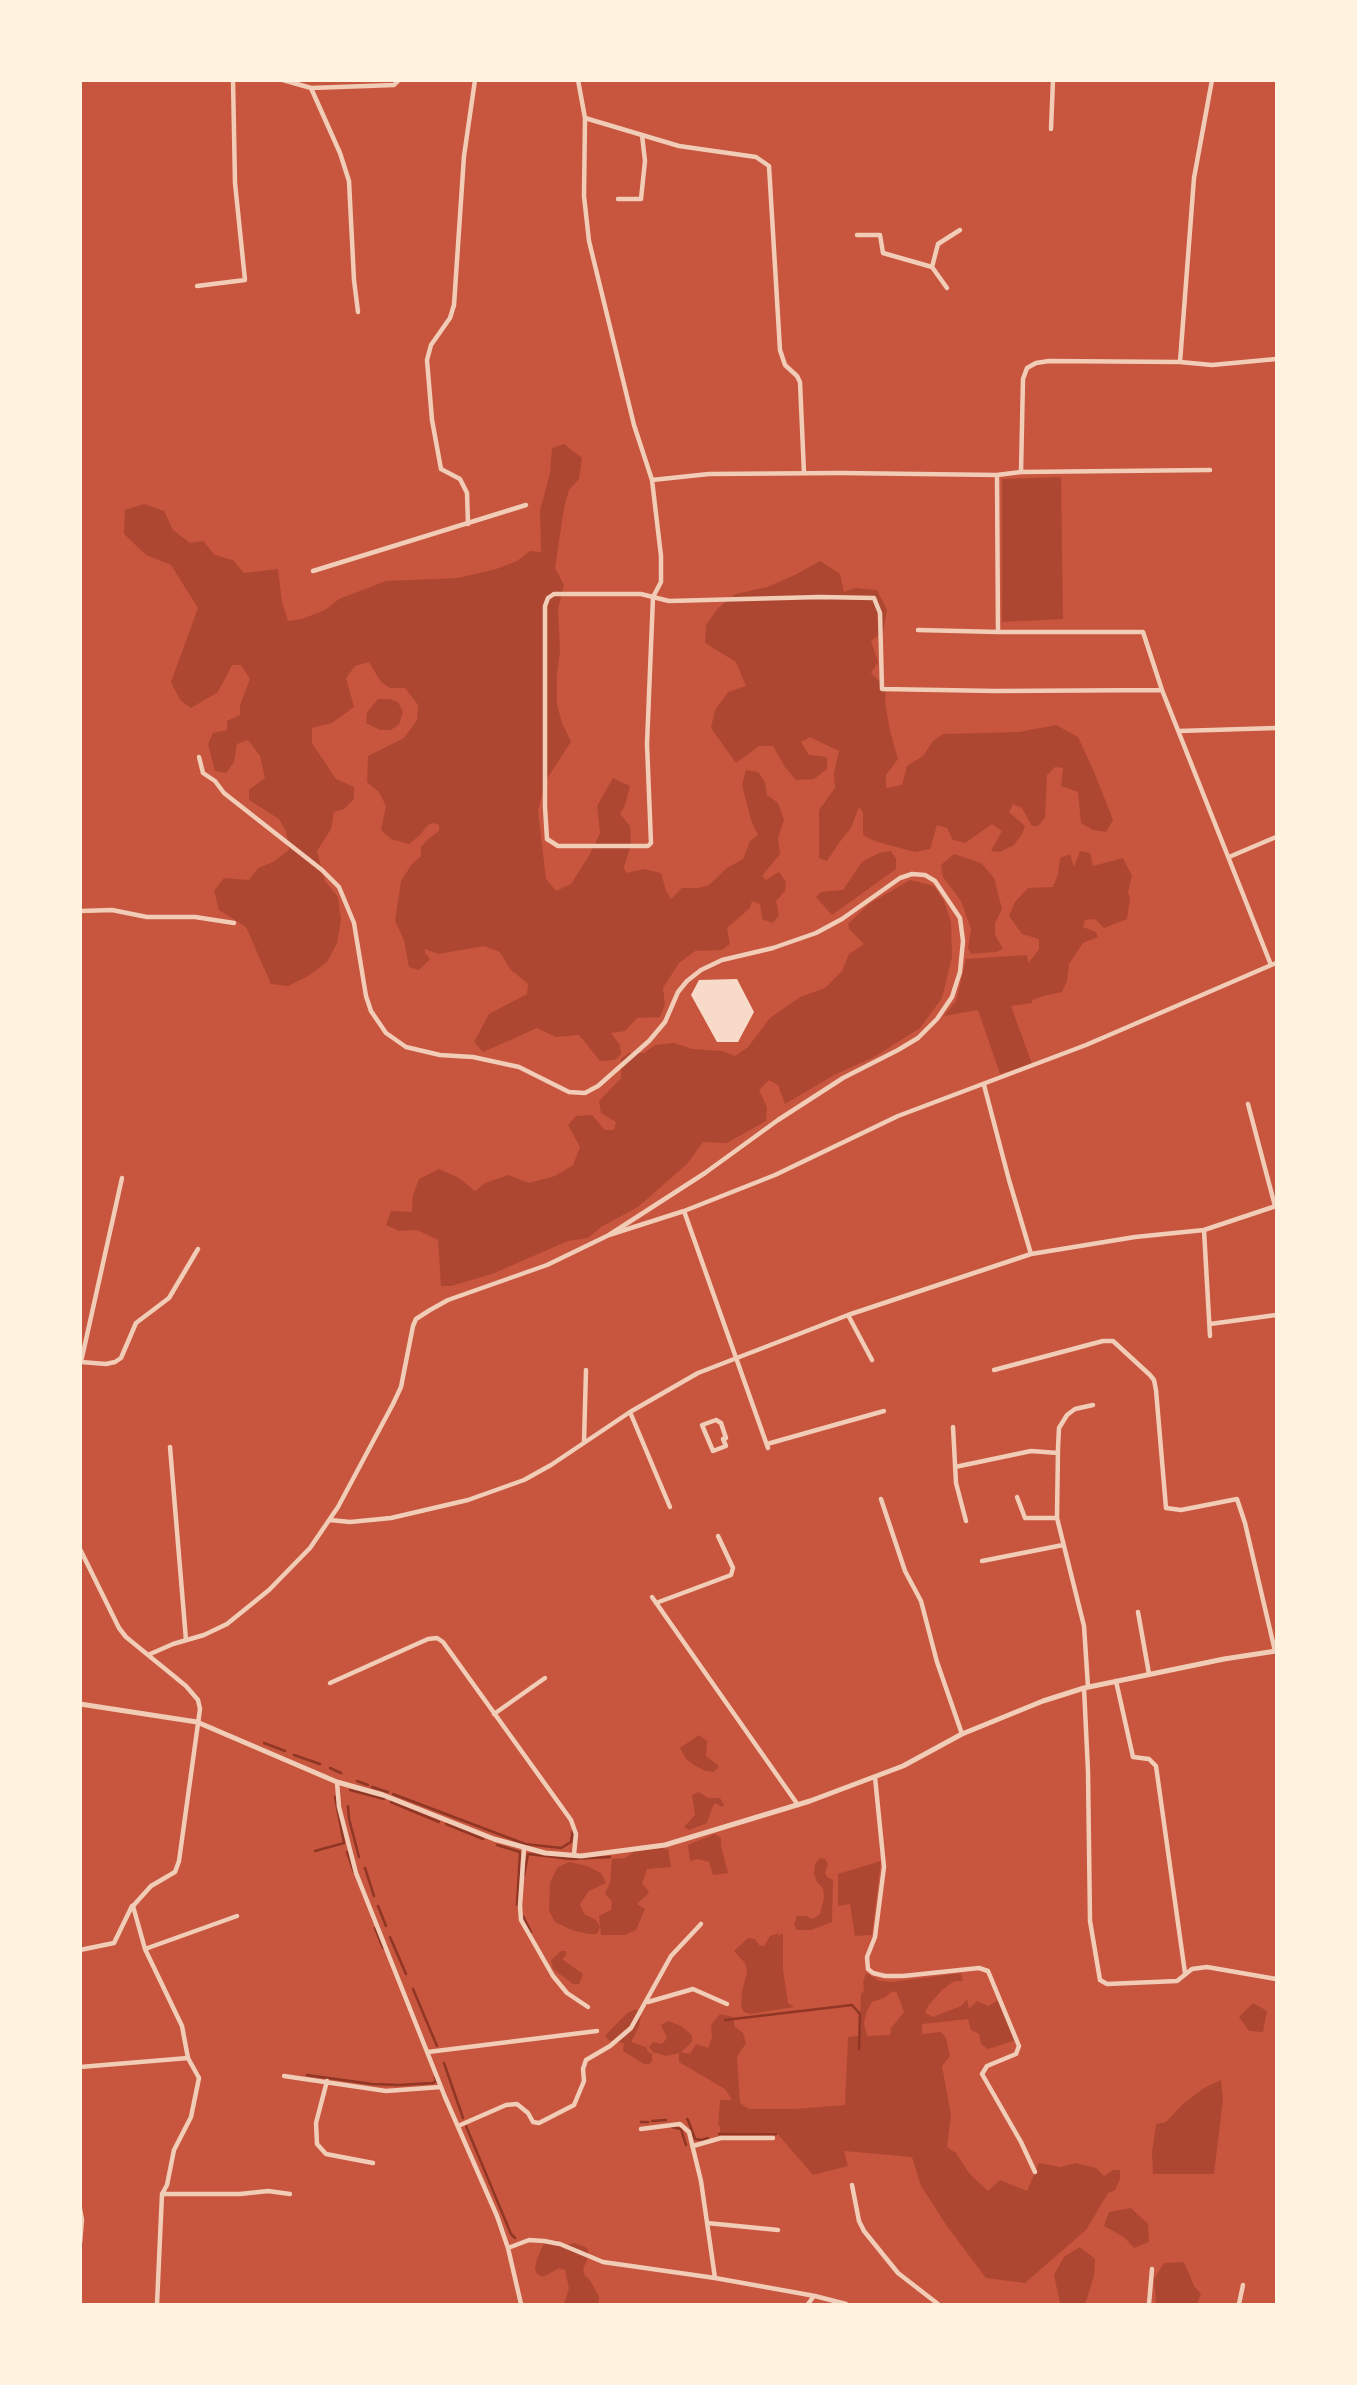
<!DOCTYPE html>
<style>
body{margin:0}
#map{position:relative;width:1357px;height:2385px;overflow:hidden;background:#c8553d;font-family:Karla,sans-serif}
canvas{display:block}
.frame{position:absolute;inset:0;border:82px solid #fff3e0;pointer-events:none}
</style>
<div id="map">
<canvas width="1357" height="2385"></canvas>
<div class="frame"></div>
</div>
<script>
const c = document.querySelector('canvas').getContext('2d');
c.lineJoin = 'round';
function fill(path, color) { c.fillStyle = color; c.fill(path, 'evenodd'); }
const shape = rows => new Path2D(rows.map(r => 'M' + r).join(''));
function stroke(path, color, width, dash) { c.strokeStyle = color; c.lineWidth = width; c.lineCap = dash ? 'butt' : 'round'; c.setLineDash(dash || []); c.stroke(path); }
fill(shape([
 [564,444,582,458,579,479,569,490,564,508,555,568,564,585,558,609,560,651,557,675,557,704,562,723,571,742,546,780,538,810,546,879,556,891,571,884,590,854,600,833,597,806,613,778,630,786,625,805,620,814,630,826,631,844,624,867,626,873,644,869,661,873,666,891,671,899,682,888,699,888,709,885,727,868,743,859,750,841,758,835,751,820,742,785,746,770,758,772,765,782,767,795,778,803,784,820,778,838,780,854,762,876,766,880,779,872,786,882,785,891,776,901,779,915,773,923,762,919,760,904,752,901,750,908,727,928,730,944,722,950,695,951,679,963,663,988,665,1005,660,1017,637,1018,625,1031,611,1033,620,1045,621,1054,615,1060,600,1061,579,1035,556,1037,537,1028,483,1052,474,1042,489,1014,527,994,528,984,510,969,500,952,484,946,438,954,425,949,425,953,430,959,419,970,409,967,404,940,395,921,401,881,412,864,421,856,421,847,427,840,439,831,439,825,433,823,428,825,420,835,409,844,391,839,381,830,386,806,379,792,367,782,368,756,404,738,417,720,418,705,405,688,390,688,381,682,369,662,355,666,346,678,354,707,332,723,312,728,312,743,336,779,354,787,354,799,344,809,334,812,331,829,317,851,325,881,338,897,341,920,337,943,327,962,308,976,288,986,271,984,246,927,219,910,214,891,224,878,249,880,258,868,273,862,289,850,286,831,279,819,249,800,249,790,265,778,260,756,248,740,237,744,234,762,226,773,215,771,208,744,213,733,227,730,227,721,240,715,240,705,250,679,241,665,232,665,218,692,191,708,180,700,171,682,198,608,171,565,146,555,124,534,125,510,144,504,164,511,173,530,190,543,203,541,215,555,233,560,244,573,278,569,282,602,288,621,302,619,325,610,339,599,386,581,458,578,496,569,517,561,530,551,541,552,540,510,550,473,552,448],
 [1061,477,1063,619,1002,622,1002,479],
 [820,561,840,574,844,592,855,588,877,590,887,610,883,632,871,641,878,662,871,673,886,688,885,702,890,731,898,759,886,775,886,788,902,785,907,766,923,756,933,741,943,734,1019,732,1056,725,1078,737,1095,774,1113,820,1106,832,1093,830,1081,823,1078,792,1061,786,1063,768,1055,767,1047,775,1045,818,1038,826,1032,826,1022,808,1013,804,1009,812,1025,826,1022,834,1014,845,1000,852,991,851,1002,831,992,824,965,843,953,840,947,828,937,825,930,849,915,852,874,841,863,835,863,813,859,807,851,828,838,844,827,861,819,858,819,810,835,788,834,773,839,751,810,737,801,742,809,755,827,757,827,769,814,779,796,780,785,767,773,746,759,746,736,763,711,728,715,710,728,692,746,686,736,662,705,643,706,625,718,608,736,594,767,587,797,574],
 [378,699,390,699,398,702,403,712,399,724,391,730,380,730,366,723,367,712],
 [891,851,896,859,896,869,832,915,816,897,821,892,843,890,862,862,879,853],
 [1080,851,1090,853,1093,866,1123,858,1132,876,1128,892,1130,899,1127,919,1104,928,1095,919,1085,920,1083,927,1096,932,1098,937,1083,943,1069,964,1067,981,1062,992,1043,996,1032,1000,1032,1003,1011,1006,1032,1064,1000,1074,978,1010,944,1016,956,1001,966,959,1027,955,1028,963,1034,956,1039,949,1039,939,1022,934,1009,916,1015,902,1028,888,1053,887,1058,874,1060,858,1070,854,1074,867],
 [954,854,981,863,994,878,1002,909,995,923,995,935,1003,949,996,952,971,954,968,948,971,929,961,901,943,877,941,865],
 [910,880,934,886,944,901,951,922,952,957,942,998,920,1028,874,1057,834,1075,785,1104,778,1085,769,1080,759,1090,767,1107,766,1121,727,1143,703,1142,687,1164,638,1207,601,1227,588,1238,568,1241,492,1274,451,1286,441,1286,438,1240,417,1230,399,1231,386,1225,391,1211,412,1212,413,1195,419,1179,439,1169,459,1178,475,1191,485,1183,508,1175,529,1183,555,1176,573,1165,580,1147,568,1125,576,1116,592,1115,605,1130,614,1130,616,1122,601,1113,599,1101,621,1078,621,1059,629,1053,644,1053,655,1045,674,1043,692,1049,723,1051,735,1056,748,1047,770,1018,800,997,825,988,842,971,849,954,864,944,850,930,848,924,869,904],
 [699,1735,707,1741,706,1756,719,1766,714,1772,705,1771,694,1765,686,1759,680,1748],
 [699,1792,708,1798,720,1798,724,1805,722,1807,715,1803,712,1808,707,1823,689,1830,684,1827,695,1815,692,1795],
 [715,1834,721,1838,721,1846,728,1873,713,1875,709,1862,698,1859,690,1861,688,1845],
 [662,1848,668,1849,671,1867,647,1869,642,1884,649,1891,647,1895,637,1904,645,1909,636,1930,625,1935,601,1935,600,1927,597,1934,588,1934,572,1930,555,1922,549,1911,550,1882,558,1867,569,1862,587,1866,601,1873,606,1883,589,1891,580,1904,584,1914,596,1920,600,1926,599,1916,611,1910,612,1901,605,1894,610,1882,612,1859,625,1858,635,1851],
 [820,1858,825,1859,828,1864,825,1873,827,1877,833,1880,832,1922,811,1930,797,1930,794,1924,797,1916,806,1916,813,1919,820,1914,824,1898,823,1888,817,1882,814,1874,815,1864],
 [881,1861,872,1935,855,1936,850,1904,838,1906,838,1874],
 [779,1933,777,1937,783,1933,783,1970,788,2003,794,2007,750,2014,744,2012,741,2006,742,1991,747,1972,745,1963,734,1951,748,1938,755,1939,759,1945,764,1946,770,1936],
 [561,1951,566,1951,566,1955,562,1959,583,1974,579,1984,573,1984,553,1969,551,1960],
 [866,1973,880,1981,892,1982,961,1973,963,1981,954,1981,942,1990,928,2006,925,2013,933,2017,961,2006,967,1999,969,2009,977,2001,988,2006,998,2000,1016,2040,988,2049,981,2044,979,2034,971,2030,968,2019,922,2024,922,2034,941,2032,946,2038,950,2056,942,2066,951,2115,947,2147,956,2153,969,2173,988,2191,1000,2180,1027,2191,1039,2163,1060,2167,1075,2163,1096,2168,1104,2176,1113,2170,1120,2170,1120,2179,1115,2190,1108,2193,1086,2230,1025,2283,986,2278,949,2229,921,2186,912,2157,844,2151,848,2166,813,2175,776,2132,720,2133,720,2126,718,2126,720,2100,732,2100,725,2089,679,2062,679,2053,666,2056,653,2052,649,2047,653,2042,662,2044,667,2038,661,2025,668,2021,681,2026,692,2035,692,2042,681,2052,690,2054,696,2044,708,2048,712,2037,711,2025,720,2014,733,2017,735,2027,743,2033,746,2043,737,2057,740,2103,749,2109,795,2109,845,2105,848,2037,859,2036,861,1994,864,1991,863,1982],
 [893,1991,897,1993,904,2012,891,2028,890,2035,867,2036,864,2023,867,2011,872,2002,884,1998],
 [1253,2003,1267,2011,1263,2032,1249,2031,1239,2017],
 [636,2009,641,2015,639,2027,631,2042,646,2047,648,2052,652,2054,652,2061,649,2064,644,2064,623,2051,624,2043,609,2041,605,2036,627,2013],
 [1221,2080,1223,2099,1214,2174,1153,2174,1152,2152,1156,2124,1166,2122,1183,2104,1204,2088],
 [1131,2208,1148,2224,1149,2242,1134,2248,1124,2237,1104,2226,1109,2212],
 [549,2240,557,2240,566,2249,569,2244,575,2243,587,2248,589,2255,583,2269,585,2276,590,2280,599,2297,598,2304,564,2304,569,2288,565,2270,559,2268,543,2277,537,2274,535,2268,537,2259,543,2245],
 [1080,2247,1095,2259,1094,2276,1085,2304,1060,2303,1054,2275,1064,2257],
 [1184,2262,1194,2286,1201,2294,1197,2304,1156,2304,1154,2279,1164,2263]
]), '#ae4732');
stroke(shape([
 [264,1743,285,1751],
 [294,1755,320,1764],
 [330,1768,341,1773],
 [357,1781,368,1785],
 [372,1787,388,1792],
 [350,1790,384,1799],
 [393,1794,525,1844,561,1848,571,1842,573,1830],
 [391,1802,439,1822],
 [348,1806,349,1819,359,1857],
 [446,1824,483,1839],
 [497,1845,520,1852,517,1905],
 [315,1851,344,1843,335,1797],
 [347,1852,354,1872],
 [365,1868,374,1896],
 [524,1875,528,1854,571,1859,610,1857],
 [378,1906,386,1926],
 [523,1916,531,1932],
 [375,1928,383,1948],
 [390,1937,406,1974],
 [413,1989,437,2046],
 [725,2020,852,2005,860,2014,859,2049],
 [444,2063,463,2118],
 [307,2075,372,2084,399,2085,433,2083,436,2081,435,2077],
 [687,2119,688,2120,695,2139,702,2140,708,2138],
 [652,2121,666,2120],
 [641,2122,648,2122],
 [466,2126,511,2234,515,2238],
 [672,2127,681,2129,686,2145],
 [719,2134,776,2134]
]), '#8f3625', 2.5);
fill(shape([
 [737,979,754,1012,738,1042,717,1042,691,995,699,980]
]), '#f7dbc8');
stroke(shape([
 [283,80,311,88,340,153,349,181,354,280,358,312],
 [578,80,585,118,584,196,589,241,634,425,652,480,661,556,661,582,653,597,669,601,820,597,874,598,880,613,882,689,996,691,1162,690],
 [311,88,394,85,399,80],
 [585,118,679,146,756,157,769,166,780,350,785,365,797,376,800,382,804,473],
 [1051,129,1053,80],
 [618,199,641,199,645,161,642,135],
 [857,235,880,235,883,253,932,267,947,288],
 [932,267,938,244,960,230],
 [197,286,245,280,235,183,233,80],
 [1180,362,1194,178,1212,80],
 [1021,472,1023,379,1027,368,1036,363,1049,361,1180,362,1212,365,1276,359],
 [997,475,998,632,1143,632,1162,690,1271,965],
 [652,480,709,474,841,473,997,475,1021,472,1210,470],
 [468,524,467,493,460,479,441,469,432,420,427,360,431,345,450,318,454,305,464,156,475,80],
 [313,571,526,505],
 [554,594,641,594,653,597,647,744,651,843,648,846,558,846,547,839,545,807,545,606,548,598,554,594],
 [918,630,998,632],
 [1179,731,1276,728],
 [199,757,203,773,215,781,224,793,322,870,339,887,354,923,366,996,371,1011,386,1033,406,1047,440,1055,473,1057,519,1067,569,1092,585,1093,598,1086,649,1041,665,1022,678,992,687,981,701,970,722,960,773,948,816,933,842,919,900,878,912,874,925,875,935,881,960,918,963,941,960,972,952,997,937,1019,918,1038,898,1050,843,1078,778,1120,705,1173,609,1235],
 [1229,857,1276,837],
 [80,911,112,910,147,917,195,917,234,923],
 [984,1085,1009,1180,1031,1254],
 [1248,1104,1275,1206],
 [684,1211,768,1448],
 [1204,1230,1210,1336],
 [848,1315,872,1360],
 [1210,1324,1276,1315],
 [81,1362,122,1178],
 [81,1362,106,1364,115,1362,121,1358,136,1323,169,1298,198,1249],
 [994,1370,1103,1341,1113,1341,1150,1375,1154,1380,1156,1390,1166,1508,1181,1510,1237,1499,1245,1523,1275,1651],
 [630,1412,670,1507],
 [716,1420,721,1423,726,1438,723,1439,726,1446,713,1451,702,1425,716,1420],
 [953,1427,956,1483,966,1521],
 [584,1442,586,1370],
 [767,1444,884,1411],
 [170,1447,186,1640],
 [955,1467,1031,1451,1058,1453],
 [1017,1497,1025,1518,1057,1518],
 [881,1499,905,1571,921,1601,937,1662,962,1734],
 [330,1520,350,1522,391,1518,468,1500,524,1480,551,1465,630,1412,698,1373,848,1315,1031,1254,1135,1237,1204,1230,1276,1206],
 [80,1549,119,1628,126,1637,186,1686,198,1700,200,1709,179,1861,175,1872,151,1886,133,1906,145,1949,182,2026,188,2058,199,2078,191,2117,174,2150,167,2185,162,2194,157,2304],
 [982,1561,1063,1545],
 [652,1597,798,1805],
 [656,1603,731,1575,733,1568,718,1536],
 [1138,1612,1149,1674],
 [148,1655,173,1644,204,1635,227,1624,269,1590,310,1548,338,1507,393,1404,401,1387,413,1326,416,1319,430,1310,448,1300,547,1265,609,1235,684,1211,775,1175,898,1116,1086,1045,1276,963],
 [1116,1681,1133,1757,1149,1759,1156,1766,1185,1973],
 [330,1683,428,1639,437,1638,443,1642,571,1820,576,1834,574,1854],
 [1088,1687,1084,1626,1057,1518,1058,1448,1059,1428,1067,1415,1075,1409,1093,1405],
 [1084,1688,1088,1771,1090,1921,1100,1980,1107,1984,1177,1981,1192,1969,1207,1967,1276,1979],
 [494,1714,545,1678],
 [875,1777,884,1867,875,1937,867,1957,868,1969,873,1973,885,1976,903,1976,979,1968,988,1971,1019,2046,1016,2054,987,2066,982,2074,1021,2142,1035,2172],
 [337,1782,339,1807,356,1873,445,2097,497,2216,508,2248,521,2304],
 [524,1848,520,1906,521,1920,553,1976,567,1993,588,2007],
 [145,1949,237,1916],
 [80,1950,114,1943,132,1906],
 [648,2002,693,1989,727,2004],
 [428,2052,597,2031],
 [80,2067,188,2058],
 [284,2076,386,2091,441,2087],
 [327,2081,316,2123,317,2144,326,2154,373,2163],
 [458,2126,506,2105,517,2104,528,2113,533,2122,539,2123,574,2105,584,2081,583,2069,586,2060,610,2046,631,2028,671,1956,701,1924],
 [641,2129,680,2124,689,2132,701,2181,715,2278],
 [693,2146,721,2138,773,2138],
 [852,2185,859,2221,864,2231,898,2273,938,2304],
 [162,2194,240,2194,268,2191,290,2194],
 [80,2209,82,2220,80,2243],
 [707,2223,778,2230],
 [508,2248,529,2240,544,2241,560,2244,603,2262,715,2278,815,2296,846,2304],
 [808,2304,814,2296],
 [1149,2304,1152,2269],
 [1239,2304,1243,2285]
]), '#f1ccb7', 4.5);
stroke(shape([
 [80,1704,197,1722,337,1782,383,1795,494,1839,545,1853,581,1856,665,1845,810,1801,903,1766,962,1734,1043,1701,1084,1688,1224,1659,1276,1651]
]), '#f1ccb7', 5);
</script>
